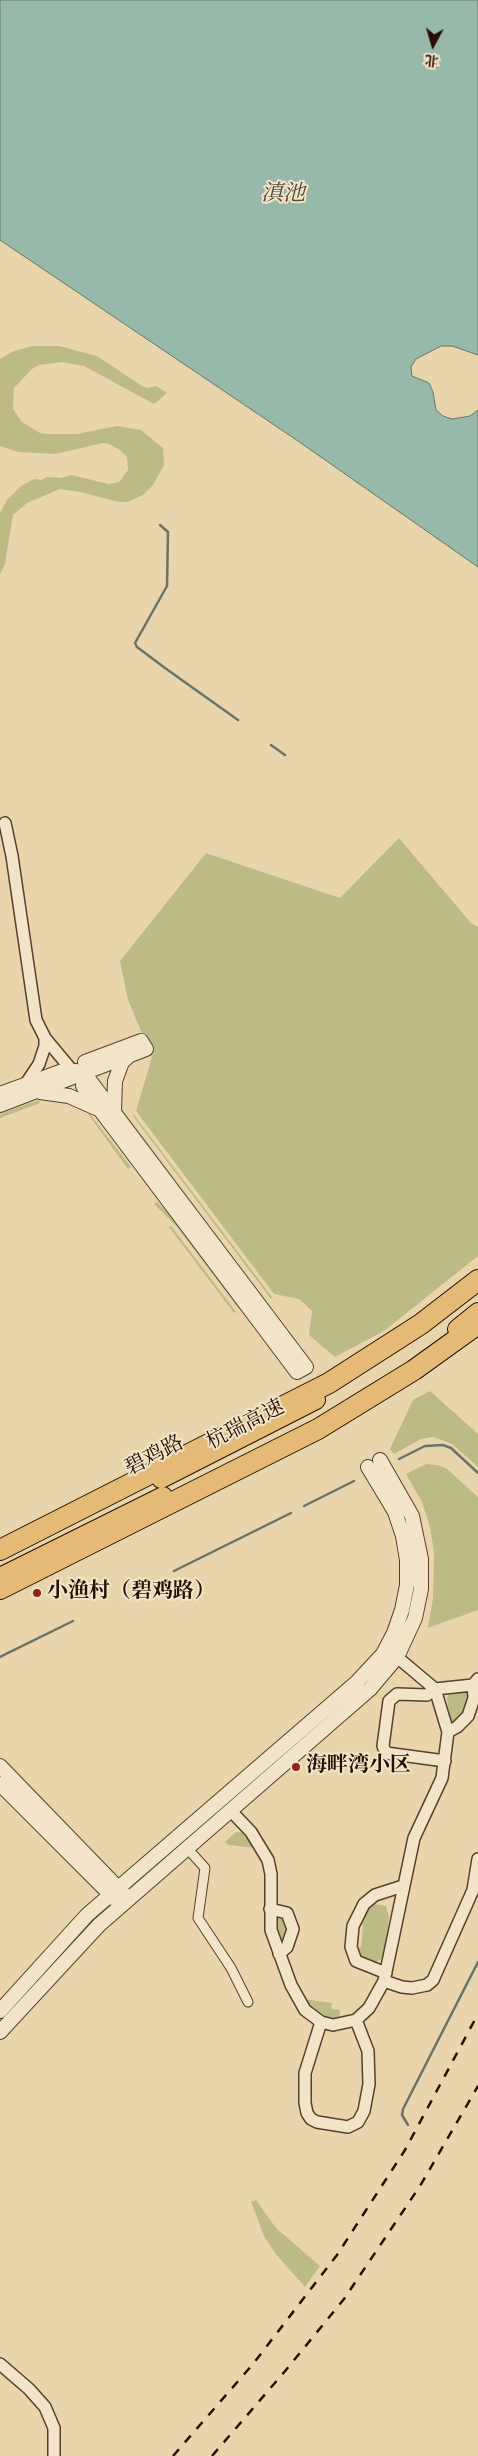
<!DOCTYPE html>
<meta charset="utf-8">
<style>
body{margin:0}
#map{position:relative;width:478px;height:2456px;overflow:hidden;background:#e9d5ac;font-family:"IM FELL DW Pica","Noto Serif SC",serif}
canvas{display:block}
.north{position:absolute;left:408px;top:20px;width:50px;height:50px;-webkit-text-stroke:4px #f1e4c9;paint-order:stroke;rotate:186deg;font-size:14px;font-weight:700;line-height:20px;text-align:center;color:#290f02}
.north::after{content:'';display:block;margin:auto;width:18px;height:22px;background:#290f02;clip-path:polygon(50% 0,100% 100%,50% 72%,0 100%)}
</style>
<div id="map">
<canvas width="478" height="2456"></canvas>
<div class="north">北</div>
</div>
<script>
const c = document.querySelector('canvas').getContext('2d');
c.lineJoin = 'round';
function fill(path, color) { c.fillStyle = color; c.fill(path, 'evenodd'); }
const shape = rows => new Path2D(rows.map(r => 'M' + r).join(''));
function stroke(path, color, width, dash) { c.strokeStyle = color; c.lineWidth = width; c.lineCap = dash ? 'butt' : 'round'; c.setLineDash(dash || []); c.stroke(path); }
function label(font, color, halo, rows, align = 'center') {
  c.font = font + ' "IM FELL DW Pica","Noto Serif SC",serif'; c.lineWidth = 4; c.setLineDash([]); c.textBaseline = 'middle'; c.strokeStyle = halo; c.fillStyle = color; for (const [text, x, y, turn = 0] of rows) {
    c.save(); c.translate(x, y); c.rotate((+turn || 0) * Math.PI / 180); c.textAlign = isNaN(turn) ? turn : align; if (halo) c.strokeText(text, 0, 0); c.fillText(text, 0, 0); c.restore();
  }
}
fill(shape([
 [33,346,59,346,97,356,142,386,148,388,156,386,167,393,154,404,84,366,62,362,39,365,32,369,14,388,13,409,22,422,40,433,47,434,77,434,117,426,141,430,163,448,164,465,153,485,143,495,127,502,118,502,81,492,60,489,27,503,13,515,5,564,0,574,0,513,7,500,21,486,34,479,41,480,47,477,61,478,71,475,109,484,119,482,128,470,127,457,120,450,109,444,103,443,55,454,19,452,0,446,0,359,14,351],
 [399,838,471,923,478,927,478,1256,384,1331,335,1357,309,1335,312,1311,299,1299,274,1294,136,1111,152,1057,128,1000,120,961,206,853,340,898],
 [39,1100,40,1103,0,1118,0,1114],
 [120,1109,122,1109,268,1304,267,1305],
 [88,1114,90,1114,131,1167,128,1169],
 [134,1115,272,1297,271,1299,133,1116],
 [157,1202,172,1216,243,1309,239,1309,177,1227,154,1204],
 [171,1226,236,1312,234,1313,169,1227],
 [430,1391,478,1434,478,1467,452,1444,434,1437,421,1439,394,1454,390,1449,413,1400],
 [426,1464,437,1465,446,1468,478,1497,478,1610,428,1628,433,1598,434,1552,430,1527,422,1502,406,1474],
 [468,1690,471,1695,467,1711,453,1724,450,1723,447,1698,450,1692],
 [236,1832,247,1833,256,1848,228,1845,225,1842],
 [374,1904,386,1906,389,1917,385,1952,380,1960,374,1963,361,1959,356,1947,361,1947,363,1925,358,1924,368,1907],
 [276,1913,282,1914,289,1924,286,1943,281,1944,276,1930],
 [302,1999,332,2003,331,2009,340,2010,339,2020,329,2020,317,2014],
 [256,2200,276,2228,320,2266,305,2287,275,2253,264,2236,251,2202]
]), '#bdbb85');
const water = shape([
 [0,0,478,0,478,355,452,346,441,346,416,359,411,367,412,376,429,383,433,392,436,410,443,416,452,419,470,416,478,410,478,567,298,441,0,240,0,0]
]);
fill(water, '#97b9a9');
stroke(water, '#6b7566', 1);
stroke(shape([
 [160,525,168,532,167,586,135,643,137,647,165,668,238,720],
 [271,745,285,755],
 [399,1459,425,1446,443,1445,451,1448,478,1473],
 [304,1506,354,1481],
 [174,1571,291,1513],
 [0,1657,73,1621],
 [408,2125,402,2115,403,2109,478,1962]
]), '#6b7566', 2.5);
const pedestrian = shape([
 [187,1848,205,1868,198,1918,231,1968,248,2002]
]);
const minor = shape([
 [5,823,12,856,36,1020,45,1038,70,1068],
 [25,1085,39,1064,45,1046,45,1038],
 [448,1732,457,1727,468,1716,474,1698,473,1685],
 [445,1761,386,1753,383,1746,389,1701,397,1694,427,1695,435,1689,473,1685,478,1679],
 [231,1811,251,1832,268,1860,271,1874,271,1930,291,1985,305,2010,321,2022,333,2025,356,2020,369,2008,384,1981,414,1838,442,1778,448,1732,435,1689,397,1657],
 [270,1909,287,1913,293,1929,287,1947,279,1954],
 [386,1973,356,1961,351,1947,353,1926,364,1904,375,1895,403,1886],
 [384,1981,402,1987,412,1988,427,1985,433,1980,473,1890,478,1859],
 [321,2022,305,2073,305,2103,307,2113,311,2119,317,2122,348,2127,358,2122,364,2111,369,2084,368,2051,356,2020],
 [0,2364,29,2389,45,2407,54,2428,54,2456]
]);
const tertiary = shape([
 [57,1073,76,1071,84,1073,306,1367,297,1372,86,1091,83,1086,84,1073,93,1059],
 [40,1092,69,1096,96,1108],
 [0,1094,65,1070],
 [0,1105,146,1049,141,1041,85,1062],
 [114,1112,115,1081,122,1062,129,1056],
 [0,1766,123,1893],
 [0,1784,116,1900],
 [0,2011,87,1915,357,1682,383,1654,394,1633,402,1610,407,1585,407,1560,403,1536,395,1512,368,1467],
 [0,2032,99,1925,370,1689,397,1657,415,1618,421,1589,421,1559,412,1516,380,1460]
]);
const trunk = shape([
 [457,1329,478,1312],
 [161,1479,316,1400],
 [0,1577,163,1496]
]);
const motorway = shape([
 [0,1550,329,1383,421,1324,478,1280],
 [0,1589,318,1429,414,1370,478,1324]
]);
stroke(pedestrian, '#59402c', 11);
stroke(minor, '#59402c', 14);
stroke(tertiary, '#59402c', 16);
stroke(trunk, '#290f02', 20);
stroke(motorway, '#290f02', 22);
stroke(pedestrian, '#f1e4c9', 9);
stroke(minor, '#f1e4c9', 11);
stroke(tertiary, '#f1e4c9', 14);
stroke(trunk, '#e4ba76', 18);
stroke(motorway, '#e4ba76', 20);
stroke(shape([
 [173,2456,253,2364,337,2255,405,2150,478,2014],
 [212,2456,286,2370,344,2299,420,2186,478,2086]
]), '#290f02', 2.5, [9, 9]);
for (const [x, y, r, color] of [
 [37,1593,5,"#8f2418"],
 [296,1767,5,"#8f2418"]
]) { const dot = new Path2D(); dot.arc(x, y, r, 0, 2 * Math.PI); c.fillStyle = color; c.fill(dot); stroke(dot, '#f1e4c9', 2); }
label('21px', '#290f02', '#f1e4c9', [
 ["杭瑞高速",246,1426,-27],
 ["碧鸡路",155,1457,-27]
]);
label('bold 21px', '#290f02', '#f1e4c9', [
 ["小渔村（碧鸡路）",47,1593],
 ["海畔湾小区",306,1767]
], 'left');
label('italic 22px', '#504a3c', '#f1e4c9', [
 ["滇池",283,195]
]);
</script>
